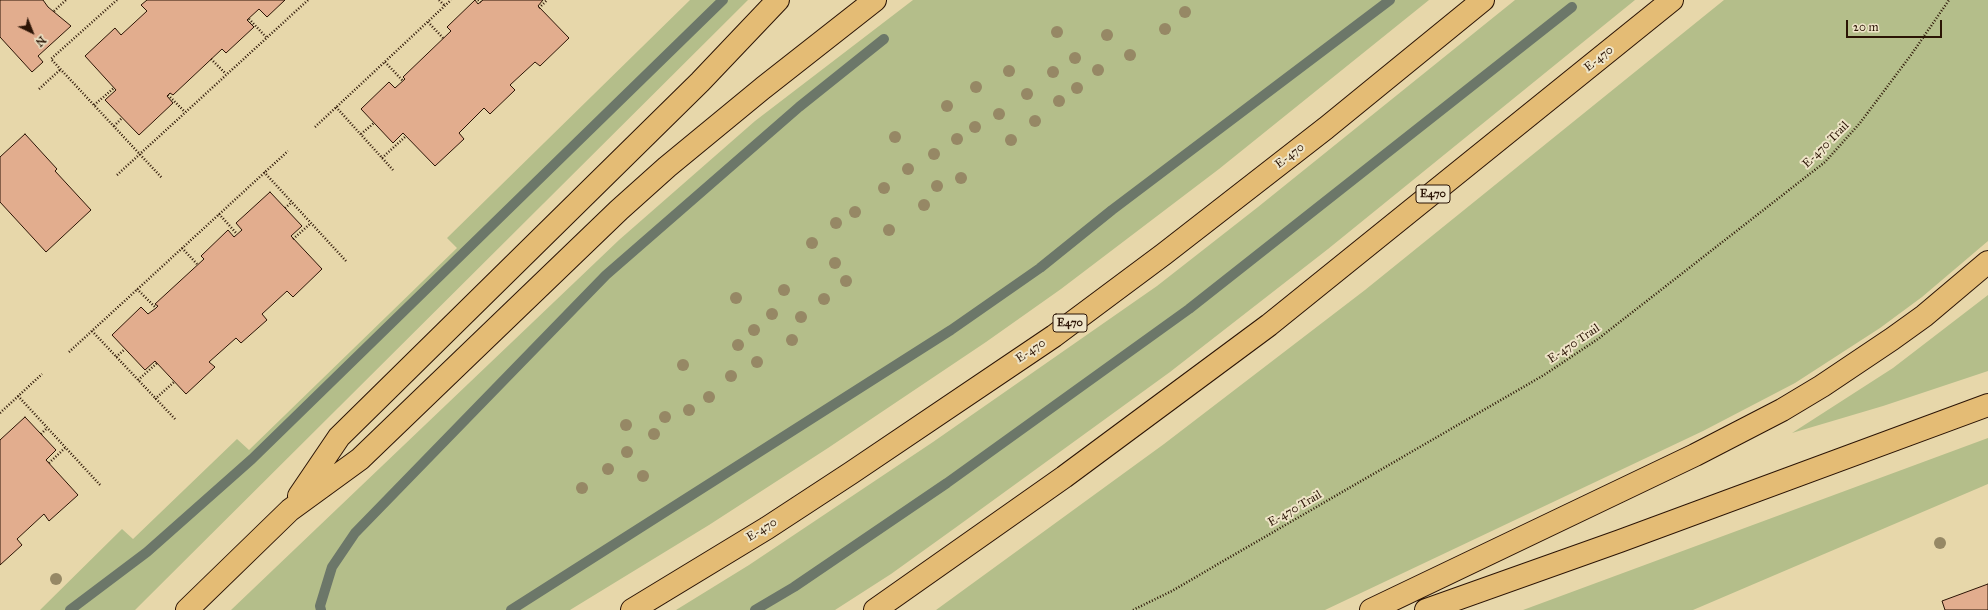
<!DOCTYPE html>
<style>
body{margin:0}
#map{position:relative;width:1988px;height:610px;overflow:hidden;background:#e7d7aa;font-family:"IM FELL Great Primer",serif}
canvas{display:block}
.north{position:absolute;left:12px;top:12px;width:40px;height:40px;-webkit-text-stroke:3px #efe5c8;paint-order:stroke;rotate:137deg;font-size:11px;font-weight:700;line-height:16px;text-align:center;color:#2b1405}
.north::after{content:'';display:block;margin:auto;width:14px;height:18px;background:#2b1405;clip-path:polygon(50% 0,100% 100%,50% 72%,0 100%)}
.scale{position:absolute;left:1846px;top:20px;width:96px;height:18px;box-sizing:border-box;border:2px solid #2b1405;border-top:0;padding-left:5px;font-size:12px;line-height:14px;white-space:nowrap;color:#2b1405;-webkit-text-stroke:3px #efe5c8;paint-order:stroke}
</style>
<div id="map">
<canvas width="1988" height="610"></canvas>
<div class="north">N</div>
<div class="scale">20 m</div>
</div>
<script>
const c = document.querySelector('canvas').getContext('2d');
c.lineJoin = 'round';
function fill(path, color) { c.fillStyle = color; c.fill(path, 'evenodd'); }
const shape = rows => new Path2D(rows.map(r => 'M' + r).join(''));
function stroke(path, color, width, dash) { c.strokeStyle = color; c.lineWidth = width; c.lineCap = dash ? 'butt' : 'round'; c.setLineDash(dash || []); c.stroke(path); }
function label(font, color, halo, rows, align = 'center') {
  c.font = font + ' "IM FELL Great Primer",serif'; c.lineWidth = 4; c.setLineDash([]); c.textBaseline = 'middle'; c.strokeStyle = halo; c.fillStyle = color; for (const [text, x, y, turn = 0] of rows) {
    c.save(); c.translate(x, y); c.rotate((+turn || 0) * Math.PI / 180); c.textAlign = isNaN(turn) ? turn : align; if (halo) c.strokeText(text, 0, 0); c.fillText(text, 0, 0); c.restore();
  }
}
fill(shape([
 [690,0,748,0,135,610,40,610,122,529,133,539,237,439,249,450,457,248,447,238],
 [913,0,1429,0,1219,169,1061,289,986,342,828,448,709,525,570,610,231,610,619,240,755,121],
 [1515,0,1635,0,1328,249,1170,372,955,528,891,574,835,610,676,610,749,565,933,442,1157,286,1258,207],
 [1724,0,1988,0,1988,241,1922,297,1880,328,1795,383,1703,431,1325,610,936,610,1164,444,1365,290],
 [1988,295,1988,371,1883,406,1792,433,1893,368],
 [1988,438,1988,484,1693,610,1523,610]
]), '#b4be8a');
stroke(shape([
 [70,610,147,552,252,459,723,0],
 [321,610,320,606,332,567,355,533,606,275,799,107,884,39],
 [511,610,951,330,1040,268,1112,210,1390,0],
 [755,610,794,587,947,483,1189,309,1572,7]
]), '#6c7769', 10);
const building = shape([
 [0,0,43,0,48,7,71,26,38,56,43,62,32,72,0,37,0,0],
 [147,0,285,0,267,17,259,9,247,20,254,27,226,53,222,49,173,95,170,93,167,96,173,103,139,135,105,100,116,90,85,56,115,28,121,35,147,11,141,5,147,0],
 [475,0,478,4,483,0,543,0,538,6,569,38,540,66,535,62,510,85,515,90,490,114,484,108,459,133,464,139,435,166,403,133,393,143,361,109,389,82,395,88,405,79,403,77,451,31,447,27,475,0],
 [25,134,57,169,55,171,91,210,46,252,0,202,0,157,25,134],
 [270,192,302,226,291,236,322,269,293,297,287,291,262,314,267,320,241,343,236,338,209,362,215,367,186,394,155,361,145,370,112,335,141,307,148,314,156,308,158,306,155,304,204,259,201,256,228,230,234,237,242,230,236,223,270,192],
 [25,417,56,450,46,460,78,495,49,521,44,514,17,539,22,545,0,565,0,440,25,417],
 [1988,584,1988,610,1945,610,1942,601,1988,584]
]);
fill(building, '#e2ad8e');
stroke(building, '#2b1405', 1);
const motorway = shape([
 [299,496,339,437,700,82,778,0],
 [187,610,290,510,360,459,619,210,667,167,763,88,875,0],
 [632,610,767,528,851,473,1054,336,1164,254,1326,128,1483,0],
 [875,610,1064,477,1269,325,1672,0],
 [1371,610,1695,455,1782,410,1822,386,1892,339,1924,316,1988,262],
 [1426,610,1620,541,1988,405]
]);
stroke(motorway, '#2b1405', 24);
stroke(shape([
 [117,0,51,59,162,178],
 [439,0,445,6],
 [478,0,481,2],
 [539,8,547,0],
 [54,11,66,0],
 [249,19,266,37],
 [428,22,443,38],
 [211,59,226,74],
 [385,62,403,81],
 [39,89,61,69],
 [168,95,185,112],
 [94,105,114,88],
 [336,107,393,170],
 [114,126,122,118],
 [315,127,451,0],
 [361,134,374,123],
 [382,158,406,136],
 [264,172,346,261],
 [117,175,308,0],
 [285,208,292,202],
 [219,214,237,234],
 [293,239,311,223],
 [182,248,197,264],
 [137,289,156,308],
 [92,331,176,420],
 [69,352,288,151],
 [116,357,125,349],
 [138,380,157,363],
 [18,396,101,486],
 [155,399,174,382],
 [0,413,42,374],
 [41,434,47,428],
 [49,463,65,448],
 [1133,610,1172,591,1225,560,1544,375,1598,339,1825,162,1860,123,1911,55,1949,0]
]), '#2b1405', 2.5, [1, 2]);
stroke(motorway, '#e4bc75', 22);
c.fillStyle = '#968865';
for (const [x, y] of [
 [1185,12],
 [1165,29],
 [1057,32],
 [1107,35],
 [1130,55],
 [1075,58],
 [1098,70],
 [1009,71],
 [1053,72],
 [976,87],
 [1077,88],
 [1027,94],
 [1059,101],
 [947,106],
 [999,114],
 [1035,121],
 [975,127],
 [895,137],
 [957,139],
 [1011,140],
 [934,154],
 [908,169],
 [961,178],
 [937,186],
 [884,188],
 [924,205],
 [855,212],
 [836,223],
 [889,230],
 [812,243],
 [835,263],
 [846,281],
 [784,290],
 [736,298],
 [824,299],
 [772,314],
 [801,317],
 [754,330],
 [792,340],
 [738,345],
 [757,362],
 [683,365],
 [731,376],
 [709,397],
 [689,410],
 [665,417],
 [626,425],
 [654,434],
 [627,452],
 [608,469],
 [643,476],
 [582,488],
 [1940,543],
 [56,579]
]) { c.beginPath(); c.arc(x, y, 6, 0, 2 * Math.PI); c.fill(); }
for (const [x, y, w] of [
 [1433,194,34],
 [1070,323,34]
]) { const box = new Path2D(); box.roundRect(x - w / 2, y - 9, w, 18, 3); c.fillStyle = '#efe5c8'; c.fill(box); stroke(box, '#2b1405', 1); }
label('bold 11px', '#2b1405', null, [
 ["E470",1433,194],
 ["E470",1070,323]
]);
label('12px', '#2b1405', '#efe5c8', [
 ["E-470",1599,59,-39],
 ["E-470 Trail",1826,145,-45],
 ["E-470",1290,156,-38],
 ["E-470 Trail",1574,344,-34],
 ["E-470",1031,351,-34],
 ["E-470 Trail",1295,509,-30],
 ["E-470",762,530,-32]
]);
</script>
